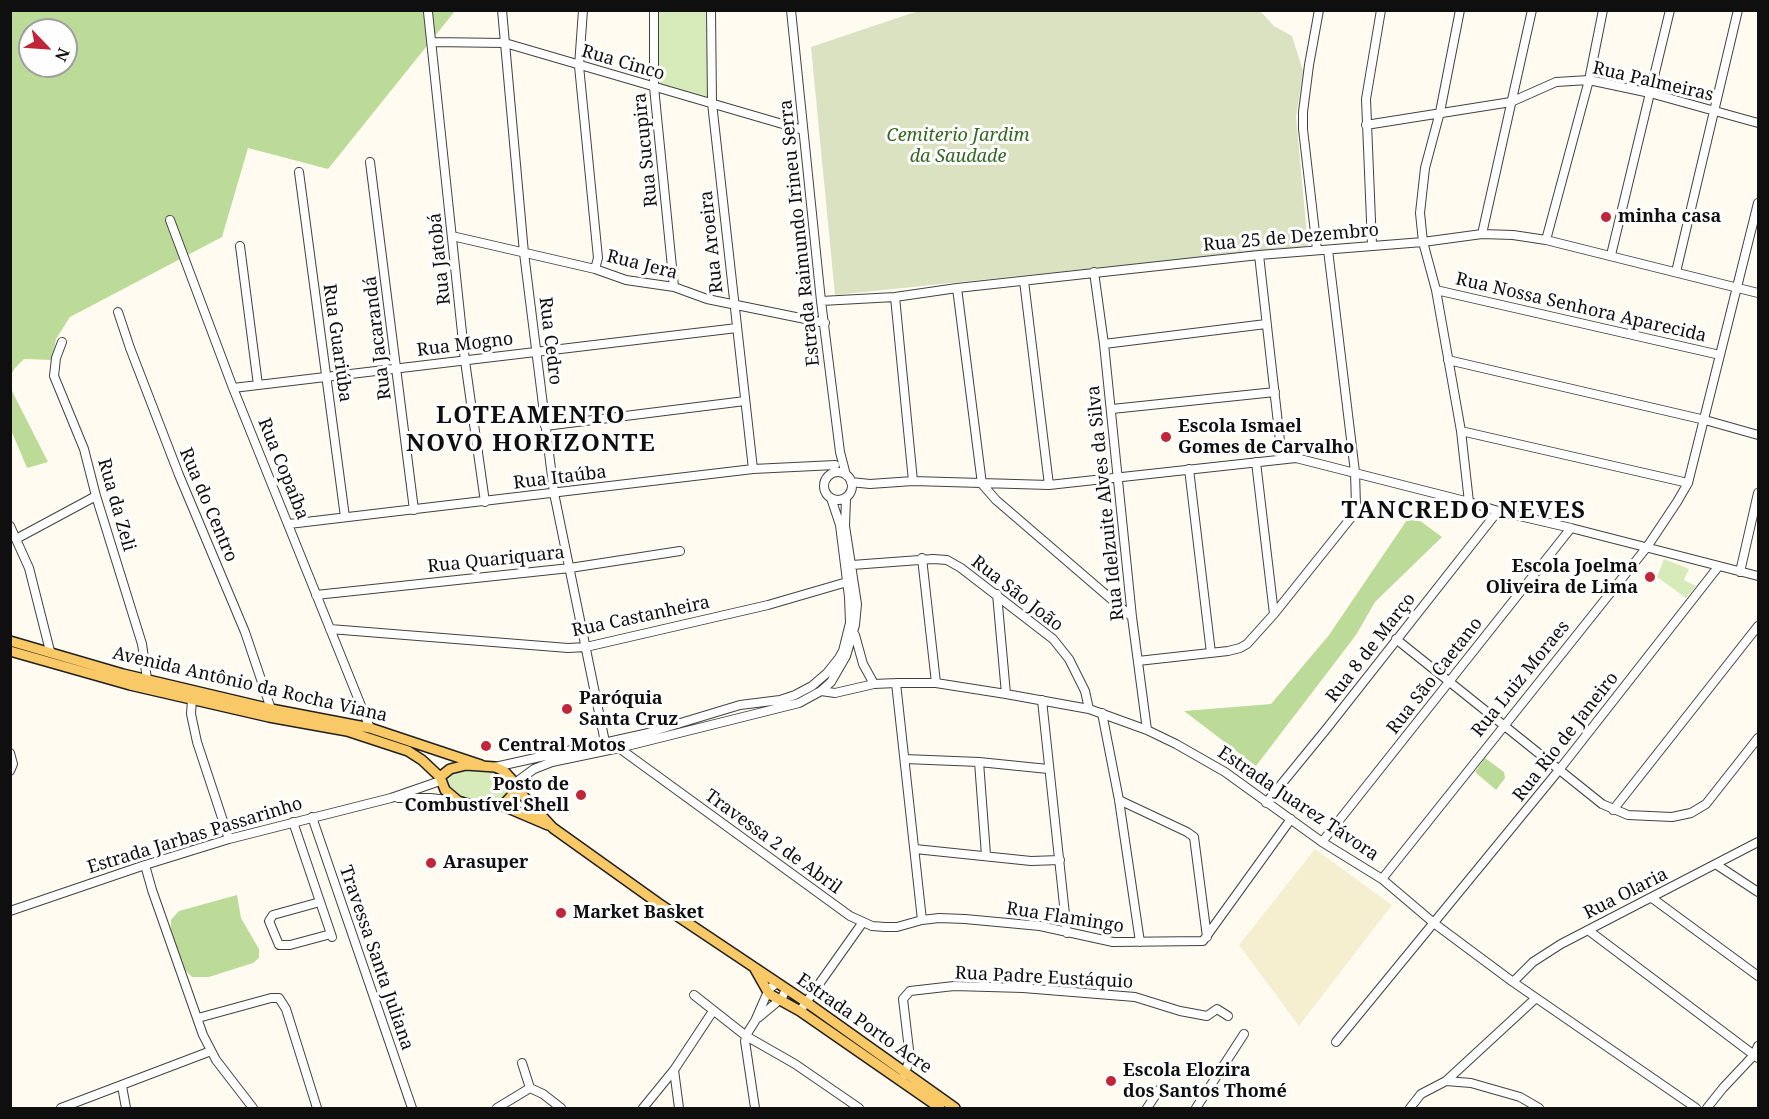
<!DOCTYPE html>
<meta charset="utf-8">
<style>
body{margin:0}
#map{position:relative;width:1769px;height:1119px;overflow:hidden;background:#fffbf1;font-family:"Noto Serif",serif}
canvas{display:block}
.frame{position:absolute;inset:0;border:12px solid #0f0f0f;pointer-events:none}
.north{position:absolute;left:18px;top:18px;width:60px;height:60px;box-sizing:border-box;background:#fff;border:2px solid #9f9f9f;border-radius:50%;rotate:115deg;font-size:16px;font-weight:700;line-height:24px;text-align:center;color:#0f0f0f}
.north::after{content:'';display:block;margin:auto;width:21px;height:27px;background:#c12539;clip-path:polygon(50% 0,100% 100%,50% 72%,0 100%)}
</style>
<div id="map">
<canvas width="1769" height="1119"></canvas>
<div class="frame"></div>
<div class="north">N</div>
</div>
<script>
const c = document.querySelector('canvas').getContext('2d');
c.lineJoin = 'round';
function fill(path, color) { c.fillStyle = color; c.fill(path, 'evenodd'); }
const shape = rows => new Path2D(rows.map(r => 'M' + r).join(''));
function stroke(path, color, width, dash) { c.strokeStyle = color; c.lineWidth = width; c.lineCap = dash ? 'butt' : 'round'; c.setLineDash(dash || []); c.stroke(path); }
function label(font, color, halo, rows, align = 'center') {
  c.font = font + ' "Noto Serif",serif'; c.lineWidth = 6; c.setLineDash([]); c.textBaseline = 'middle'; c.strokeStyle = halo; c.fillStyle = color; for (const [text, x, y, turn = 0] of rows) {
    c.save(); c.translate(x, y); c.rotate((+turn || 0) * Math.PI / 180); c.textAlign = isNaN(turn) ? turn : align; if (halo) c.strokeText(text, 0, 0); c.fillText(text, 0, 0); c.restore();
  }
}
fill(shape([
 [1315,849,1392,905,1299,1026,1239,945]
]), '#f5efd0');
fill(shape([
 [657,11,707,11,708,97,658,84],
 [1664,559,1689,569,1684,580,1696,586,1686,598,1657,577],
 [466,769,494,771,502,775,511,785,511,790,503,799,494,802,475,802,459,797,449,788,445,779,452,773]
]), '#d7eaba');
fill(shape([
 [11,11,455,11,328,169,248,148,222,237,70,317,56,339,52,360,24,359,14,369,11,376],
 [30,30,66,30,66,66,30,66],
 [10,389,11,389,48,462,27,468,11,430],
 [1411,514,1442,537,1375,602,1356,635,1256,766,1184,711,1271,704,1329,635],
 [1485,758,1504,772,1505,778,1496,790,1475,772],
 [237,895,241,918,259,949,259,958,253,963,209,977,192,977,183,968,171,933,171,920,179,911]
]), '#bcdb99');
fill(shape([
 [918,11,1260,11,1274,26,1292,36,1303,71,1296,117,1308,246,835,295,811,47]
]), '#dae2c1');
const minor = shape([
 [502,10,524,253,554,493,605,742],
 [583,10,579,66,598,258,595,269],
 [654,10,654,87,674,287],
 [711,10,712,103,753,469],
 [791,10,821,301,840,452,846,475],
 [1460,10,1440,112,1425,168,1420,213,1423,242,1436,290,1461,431,1469,502],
 [428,12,465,361,485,502],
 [432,42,505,43,803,130],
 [1366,125,1511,102,1556,82,1589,80,1650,93,1758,123],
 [370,162,414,510],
 [299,172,345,517],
 [170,220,233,388,370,728],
 [1482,234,1532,10],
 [452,236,595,269,626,280,674,287,707,299,825,323],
 [1546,240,1589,80,1603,10],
 [1372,245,1366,99,1381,10],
 [240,246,258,385],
 [1317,250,1303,129,1303,112,1309,65,1319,10],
 [1259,255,1282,459],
 [1611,255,1670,10],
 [1094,272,1104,344,1132,617,1147,730],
 [1676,272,1738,10],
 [1024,281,1049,485],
 [957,288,982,484,996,500,1132,617],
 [1436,290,1720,355],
 [895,297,913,481],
 [821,301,895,297,957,288,1259,255,1423,242,1482,234,1513,235,1546,240,1758,293],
 [118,312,130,348,179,475,245,632,271,709],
 [62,342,56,358,54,376,84,449,96,496,142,644,147,679],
 [1104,344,1266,324],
 [1448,360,1705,420,1758,435],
 [233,388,737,328],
 [1112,409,1275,392],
 [545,426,745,401],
 [1461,431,1688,483],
 [1256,462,1274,614],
 [1189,469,1211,653],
 '824 486a14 14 0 1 1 28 0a14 14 0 1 1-28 0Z',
 [851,482,870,484,913,481,1049,485,1296,458,1469,502,1498,511,1571,528,1758,576],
 [289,524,753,469,835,465],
 [10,526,29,568,50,651],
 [16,539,96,496],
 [922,558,936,683],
 [852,565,933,559,947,560,961,568,1053,639,1069,659,1085,691,1089,709],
 [1740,572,1758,493],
 [997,594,1006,694],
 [316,595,570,568,680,551],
 [330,629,568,648,586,647,768,605,847,582],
 [855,635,863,664,874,684],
 [1396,639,1602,804,1628,815,1672,817,1691,813,1706,804,1758,738],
 [1138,661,1228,651,1240,648,1247,644,1274,614,1354,514,1356,506,1355,472,1328,250],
 [896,683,922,920],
 [821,691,835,693,874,684,896,683,936,683,1006,694,1089,709,1147,730,1176,744,1225,772,1322,842,1382,879,1435,924,1513,982,1696,1108],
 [192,699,191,714,197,742,229,839],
 [1042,700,1067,933],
 [1102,713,1119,800,1140,942],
 [619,748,850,916,872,926,885,927,897,927,922,920,939,918,965,919,1040,926,1113,942,1203,941,1291,819],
 [10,753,13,764,10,771],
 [905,759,979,762,1048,769],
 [979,762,986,855],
 [495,767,644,734,740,705,780,700,795,695,812,686,827,673,839,658,843,651,850,623,849,597,840,525,831,498],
 [515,783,534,769,552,762,619,748,799,703,821,691,831,682,846,656,855,625,857,604,845,526,846,498],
 [398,798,430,798,458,801],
 [1119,800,1187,832,1194,837,1207,937],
 [1266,803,1328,727,1498,511],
 [1613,810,1758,626],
 [312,817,412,1108],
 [293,822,332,937],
 [1322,842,1571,528],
 [915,849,1031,861,1060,860],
 [145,865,152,890,203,1035,216,1060,253,1108],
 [1717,865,1758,892],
 [1382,879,1647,547,1677,502,1688,483,1758,203],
 [1652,898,1758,976],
 [320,902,273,915,269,921,279,945,290,945,331,934],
 [10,911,145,865,229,839,391,798,440,781],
 [1588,930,1758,1058],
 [1513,982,1533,962,1561,944,1758,842],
 [694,995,746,1036,795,1064,859,1108],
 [800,1011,863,922],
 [198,1018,271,998,279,998,286,1009,317,1108],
 [758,1018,782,998,786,989],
 [1336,1042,1559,770,1718,567],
 [522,1063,530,1088],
 [674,1070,679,1108],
 [904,1076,910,1058,903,999,910,991,954,986,1023,988,1135,997,1180,1011,1207,1016,1217,1009,1228,1016],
 [1446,1081,1471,1083,1520,1097,1539,1108],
 [122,1086,126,1108],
 [61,1108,211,1051],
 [497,1108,530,1088,543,1094,561,1108],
 [643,1108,674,1070,713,1011],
 [755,1108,745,1041,748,1032,755,1021,769,989,777,983],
 [1147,1108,1159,1090],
 [1196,1108,1244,1034],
 [1410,1108,1421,1094,1446,1081,1536,998],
 [1707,1108,1723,1088,1754,1055,1758,1046]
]);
const major = shape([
 [10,641,123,674,271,709,370,728,481,765],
 [10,651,130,685,269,717,347,731,408,751,422,760,440,777],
 [466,765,495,767,504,771,515,783,515,792,505,803,495,806,474,806,458,801,445,790,440,777,450,769,466,765],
 [516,788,553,828,658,903,806,1002,955,1108],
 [501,805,548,825],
 [755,969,768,992,771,995,800,1011,940,1108]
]);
stroke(minor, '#424242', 10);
stroke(major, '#202020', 12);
stroke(minor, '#fff', 8);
stroke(major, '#f9c967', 9);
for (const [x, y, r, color] of [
 [1606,217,6,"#c12539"],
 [1166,437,6,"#c12539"],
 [1650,577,6,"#c12539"],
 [567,709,6,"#c12539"],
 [486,746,6,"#c12539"],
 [581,795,6,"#c12539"],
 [431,863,6,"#c12539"],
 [561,913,6,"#c12539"],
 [1111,1081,6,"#c12539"]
]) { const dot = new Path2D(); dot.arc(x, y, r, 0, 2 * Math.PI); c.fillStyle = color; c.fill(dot); stroke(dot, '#fff', 2); }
label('18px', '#0f0f0f', '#fff', [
 ["Rua Cinco",623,63,16],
 ["Rua Palmeiras",1653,82,13],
 ["Rua Sucupira",646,150,-96],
 ["Estrada Raimundo Irineu Serra",800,233,-96],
 ["Rua 25 de Dezembro",1291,238,-5],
 ["Rua Aroeira",712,242,-96],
 ["Rua Jatobá",440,259,-96],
 ["Rua Jera",642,265,14],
 ["Rua Nossa Senhora Aparecida",1581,308,13],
 ["Rua Jacarandá",378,338,-97],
 ["Rua Cedro",550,341,83],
 ["Rua Guariúba",337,343,82],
 ["Rua Mogno",465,345,-7],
 ["Rua Copaíba",283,469,68],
 ["Rua Itaúba",560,478,-7],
 ["Rua Idelzuite Alves da Silva",1106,503,-96],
 ["Rua da Zeli",116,505,74],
 ["Rua do Centro",208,505,67],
 ["Rua Quariquara",496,560,-6],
 ["Rua São João",1017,594,38],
 ["Rua Castanheira",641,617,-12],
 ["Rua 8 de Março",1371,648,-52],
 ["Rua São Caetano",1435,676,-52],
 ["Rua Luiz Moraes",1521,679,-51],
 ["Avenida Antônio da Rocha Viana",250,685,13],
 ["Rua Rio de Janeiro",1566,737,-52],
 ["Estrada Juarez Távora",1298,804,34],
 ["Estrada Jarbas Passarinho",195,836,-17],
 ["Travessa 2 de Abril",773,842,36],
 ["Rua Olaria",1626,894,-27],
 ["Rua Flamingo",1065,918,9],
 ["Travessa Santa Juliana",376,958,71],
 ["Rua Padre Eustáquio",1044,978,3],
 ["Estrada Porto Acre",864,1024,35]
]);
label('italic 18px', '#33681e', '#fff', [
 ["Cemiterio Jardim",958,136],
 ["da Saudade",958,157]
]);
label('bold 18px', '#0f0f0f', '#fff', [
 ["minha casa",1618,217],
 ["Escola Ismael",1178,427],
 ["Gomes de Carvalho",1178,448],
 ["Escola Joelma",1638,567,"right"],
 ["Oliveira de Lima",1638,588,"right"],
 ["Paróquia",579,699],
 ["Santa Cruz",579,720],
 ["Central Motos",498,746],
 ["Posto de",569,785,"right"],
 ["Combustível Shell",569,806,"right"],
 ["Arasuper",443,863],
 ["Market Basket",573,913],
 ["Escola Elozira",1123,1071],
 ["dos Santos Thomé",1123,1092]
], 'left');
c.letterSpacing = '1.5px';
label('bold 24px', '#0f0f0f', '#fff', [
 ["LOTEAMENTO",531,416],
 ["NOVO HORIZONTE",531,444],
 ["TANCREDO NEVES",1464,511]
]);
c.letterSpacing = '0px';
</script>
